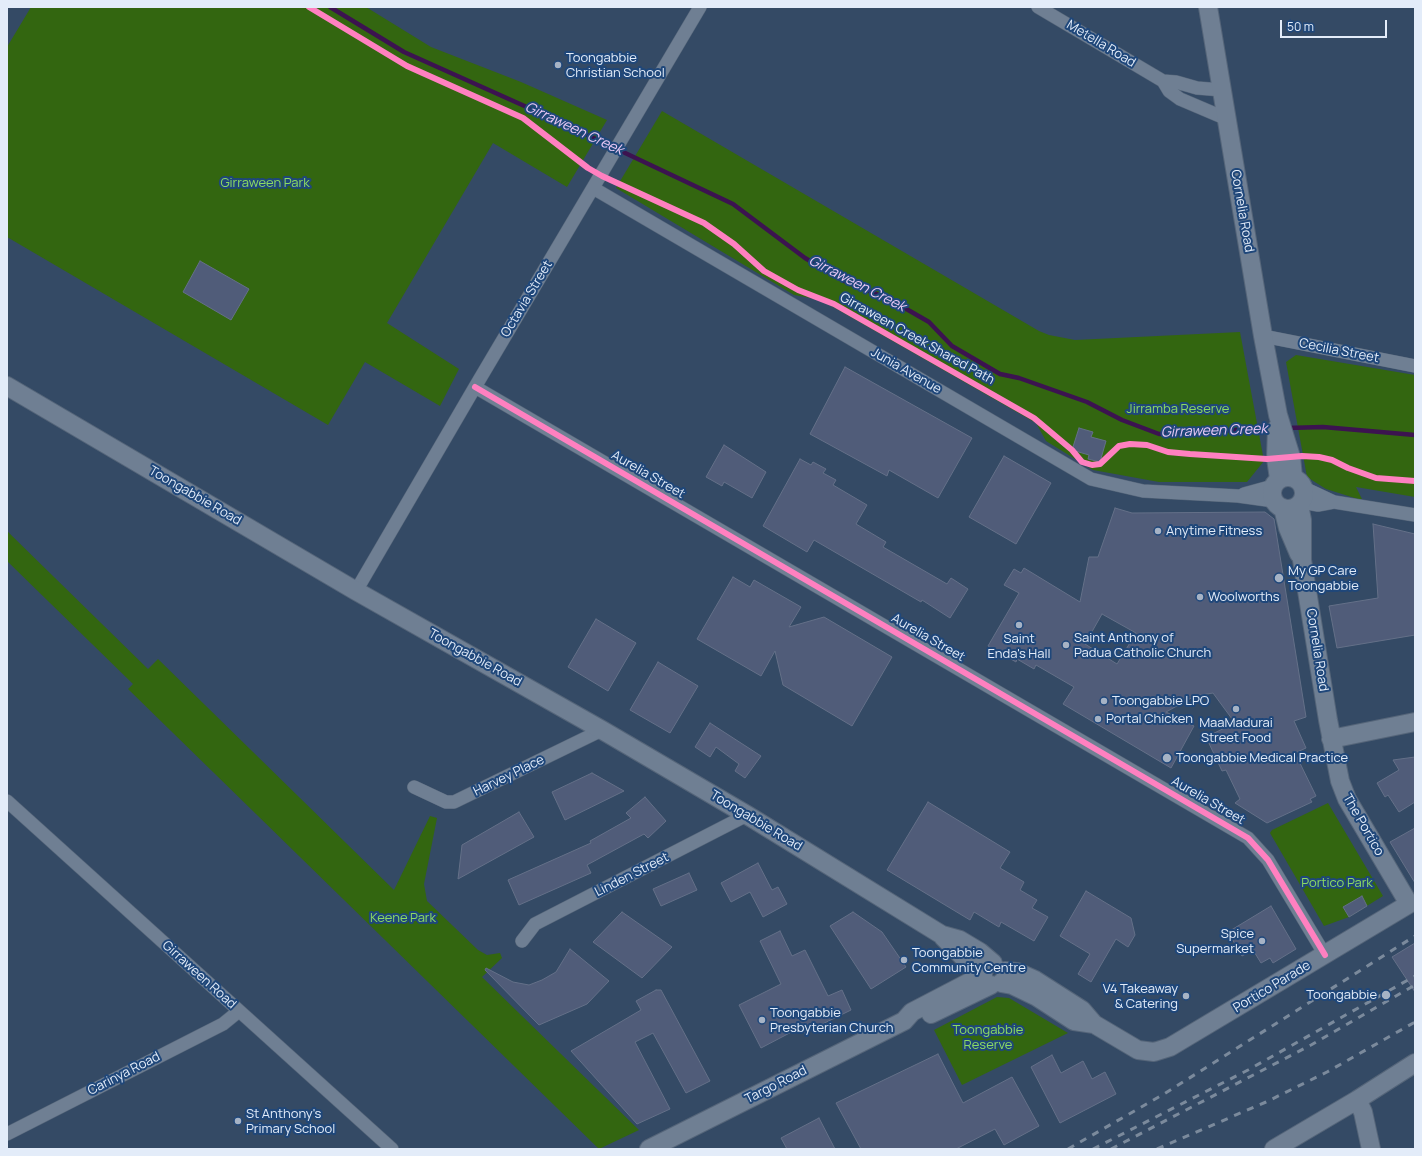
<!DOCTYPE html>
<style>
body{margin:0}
#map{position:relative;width:1422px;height:1156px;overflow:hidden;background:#344a65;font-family:Manrope,sans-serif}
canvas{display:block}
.frame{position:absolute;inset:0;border:8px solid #e3ecf9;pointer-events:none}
.scale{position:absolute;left:1280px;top:20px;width:107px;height:18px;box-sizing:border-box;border:2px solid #e3ecf9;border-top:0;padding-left:5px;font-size:12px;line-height:14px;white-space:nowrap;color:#e3ecf9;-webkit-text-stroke:3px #1f477a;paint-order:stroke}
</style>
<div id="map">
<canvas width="1422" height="1156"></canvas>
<div class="frame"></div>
<div class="scale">50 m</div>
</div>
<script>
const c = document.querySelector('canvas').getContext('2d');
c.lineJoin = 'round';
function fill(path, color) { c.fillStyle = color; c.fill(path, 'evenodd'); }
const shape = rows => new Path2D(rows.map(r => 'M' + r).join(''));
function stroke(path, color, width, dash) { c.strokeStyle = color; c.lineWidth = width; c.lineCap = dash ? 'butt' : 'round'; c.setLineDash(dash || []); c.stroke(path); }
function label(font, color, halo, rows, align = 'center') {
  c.font = font + ' Manrope,sans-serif'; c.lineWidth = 4; c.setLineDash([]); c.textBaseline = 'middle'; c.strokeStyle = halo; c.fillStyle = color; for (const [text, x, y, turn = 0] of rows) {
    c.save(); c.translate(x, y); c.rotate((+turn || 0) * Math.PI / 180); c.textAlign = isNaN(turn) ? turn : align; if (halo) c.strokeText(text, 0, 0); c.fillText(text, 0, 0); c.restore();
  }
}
fill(shape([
 [31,7,366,7,431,47,521,82,607,120,567,187,493,143,387,323,459,369,440,406,365,362,328,425,7,237,7,47],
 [662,111,1039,331,1049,335,1075,340,1240,332,1264,461,1247,482,1159,482,1093,470,1046,441,1036,423,821,300,794,295,616,188],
 [1296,355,1415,375,1415,497,1356,487,1362,499,1358,499,1326,489,1307,477,1286,362],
 [7,531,148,669,158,659,394,890,430,816,437,818,424,884,427,901,478,950,487,955,500,953,502,958,482,977,639,1130,599,1149,128,689,133,684,7,561],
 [1328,803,1383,896,1349,917,1324,926,1270,833,1272,830],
 [997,997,1009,998,1068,1033,962,1085,934,1030]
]), '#336610');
stroke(shape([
 [330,7,404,52,549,117,733,204,805,258,844,281,889,299,929,322,952,346,1000,374,1019,378,1087,402,1122,420,1159,434,1273,428],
 [1287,428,1323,427,1415,435]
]), '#3c1350', 4.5);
const building = shape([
 [200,261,249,289,231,320,183,292,200,261],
 [845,367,972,438,938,498,889,470,887,476,810,434,845,367],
 [1079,428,1093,432,1091,437,1106,441,1100,462,1088,459,1089,455,1072,450,1079,428],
 [724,445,766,472,752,498,724,482,722,486,706,477,724,445],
 [1004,456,1051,483,1016,544,969,517,1004,456],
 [800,459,811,465,813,462,826,469,823,473,836,480,833,485,867,505,856,524,886,542,883,547,947,584,951,578,968,589,950,618,922,600,921,602,814,540,807,552,763,526,800,459],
 [1115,508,1132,513,1265,512,1274,519,1306,717,1294,721,1306,748,1295,753,1316,796,1310,799,1312,802,1267,823,1235,803,1240,799,1226,770,1222,771,1206,737,1235,723,1213,693,1195,696,1166,712,1194,726,1171,768,1063,704,1074,687,1036,665,1034,669,1017,659,1016,662,988,646,1019,593,1004,585,1014,569,1021,573,1024,568,1080,602,1089,557,1098,557,1115,508],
 [1102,614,1136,633,1117,664,1085,644,1102,614],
 [1373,524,1415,534,1415,635,1337,648,1329,606,1378,598,1373,524],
 [733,577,750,587,754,580,801,607,789,627,824,617,892,657,852,726,783,685,775,651,761,676,697,639,733,577],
 [596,619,636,643,608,691,568,667,596,619],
 [658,662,698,686,670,733,630,710,658,662],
 [710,723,761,756,745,778,735,771,739,764,716,747,710,757,695,747,710,723],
 [1415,757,1415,802,1399,812,1388,795,1385,797,1377,783,1399,770,1393,760,1415,757],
 [592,773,624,791,565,820,552,792,592,773],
 [645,797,666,821,648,838,644,834,587,865,591,873,519,905,508,880,591,843,590,841,631,818,626,813,645,797],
 [928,802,1010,852,1000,868,1024,882,1020,890,1037,900,1032,908,1048,917,1034,941,1001,922,999,927,974,912,970,920,887,870,928,802],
 [519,812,534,837,458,879,462,845,519,812],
 [1415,828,1415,883,1390,842,1415,828],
 [758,863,772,890,778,887,787,904,763,917,750,892,731,902,721,883,758,863],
 [689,873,697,890,661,906,653,889,689,873],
 [1086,891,1131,918,1135,935,1128,947,1116,939,1091,982,1078,974,1090,954,1060,936,1086,891],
 [1362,896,1367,906,1349,917,1343,907,1362,896],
 [1271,906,1296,949,1273,963,1270,958,1261,963,1253,950,1242,956,1228,932,1271,906],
 [622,912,672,947,642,978,593,942,622,912],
 [853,912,882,932,906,967,871,989,830,926,853,912],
 [780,931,792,956,805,950,828,996,842,990,851,1010,804,1033,801,1027,761,1048,739,1005,781,984,760,941,780,931],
 [1415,943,1415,992,1392,957,1415,943],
 [570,949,609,981,587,1004,539,1025,485,970,486,968,513,982,529,985,542,980,556,972,570,949],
 [656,990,661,990,710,1081,686,1093,653,1033,635,1042,670,1109,637,1124,571,1051,641,1010,636,1001,656,990],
 [938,1054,963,1103,1012,1077,1039,1126,1004,1145,995,1129,956,1149,861,1149,836,1103,938,1054],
 [1052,1055,1061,1073,1083,1061,1092,1079,1105,1072,1116,1094,1060,1123,1031,1067,1052,1055],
 [819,1118,835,1149,787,1149,781,1138,819,1118]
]);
fill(building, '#505c79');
stroke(building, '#647088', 1);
const street = shape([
 [1038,7,1163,81,1176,82,1197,88,1222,90],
 [1163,81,1169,91,1180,99,1227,119],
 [593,188,1091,479,1143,491,1238,496,1274,501],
 [1263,336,1415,366],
 [475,387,1248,838,1268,860,1325,955],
 [1304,488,1334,502],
 [1244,494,1273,486],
 [1302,502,1318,505,1334,502,1415,515],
 [356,591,475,387,700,7],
 [414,787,446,802,454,802,602,730],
 [7,801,392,1149],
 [522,941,535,924,747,815],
 [7,1134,223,1024,239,1011]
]);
const secondary = shape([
 [1208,7,1263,336,1278,415,1291,457,1293,477],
 [7,386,356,591,602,730,747,815,942,935,960,940,980,952,993,963],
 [1277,428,1276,458,1279,479],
 '1272 493a16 16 0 1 1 32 0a16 16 0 1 1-32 0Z',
 [1283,508,1288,528,1299,554],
 [1331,739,1415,722],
 [943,937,963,957,984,970],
 [1005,971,1017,972,1035,980,1082,1010,1094,1024,1138,1050,1154,1052,1170,1047,1409,904,1347,799,1340,781,1328,720,1302,560,1302,520,1299,505],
 [1001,983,1012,985,1037,997,1074,1021,1094,1024],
 [931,1014,991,985],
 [1357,1100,1363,1112,1371,1149],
 [649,1149,904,1021,912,1012,983,975],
 [1274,1149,1357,1100,1415,1063]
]);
stroke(street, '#556579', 14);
stroke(secondary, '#556579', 20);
stroke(street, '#6f7f93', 13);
stroke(secondary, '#6f7f93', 18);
stroke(shape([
 [1068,1149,1164,1094,1415,936],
 [1093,1149,1248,1070,1415,976],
 [1111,1149,1311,1045,1415,985],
 [1157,1149,1266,1102,1327,1072,1415,1022]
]), '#7b8a9c', 3, [7, 7]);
stroke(shape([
 [309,7,407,66,523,118,588,168,602,176,704,223,734,244,764,271,798,290,834,304,1034,418,1072,450,1082,462,1092,465,1100,464,1119,446,1130,444,1147,445,1168,452,1190,454,1267,459,1302,456,1319,457,1332,460,1348,468,1376,478,1415,481],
 [475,387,1248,838,1268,860,1325,955]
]), '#ff80c0', 6);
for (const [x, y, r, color] of [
 [558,65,4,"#a6b3c5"],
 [1158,531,4,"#a6b3c5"],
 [1279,578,5,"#a6b3c5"],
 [1200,597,4,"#a6b3c5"],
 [1019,625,4,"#a6b3c5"],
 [1066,645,4,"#a6b3c5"],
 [1104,701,4,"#a6b3c5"],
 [1236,709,4,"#a6b3c5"],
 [1098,719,4,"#a6b3c5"],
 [1167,758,5,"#a6b3c5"],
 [1262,941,4,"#a6b3c5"],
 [904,960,4,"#a6b3c5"],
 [1386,995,5,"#a6b3c5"],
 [1186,996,4,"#a6b3c5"],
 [762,1020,4,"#a6b3c5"],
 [238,1121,4,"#a6b3c5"]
]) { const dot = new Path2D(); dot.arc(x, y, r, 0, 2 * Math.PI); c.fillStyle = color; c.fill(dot); stroke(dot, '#1f477a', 1.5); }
label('13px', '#e3ecf9', '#1f477a', [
 ["Metella Road",1101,44,31],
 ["Cornelia Road",1242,211,80],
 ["Octavia Street",527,299,-59],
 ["Girraween Creek Shared Path",917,339,29],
 ["Cecilia Street",1339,351,11],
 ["Junia Avenue",906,371,30],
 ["Aurelia Street",648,475,30],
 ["Toongabbie Road",195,496,30],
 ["Aurelia Street",928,638,30],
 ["Cornelia Road",1317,650,81],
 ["Toongabbie Road",475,658,29],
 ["Harvey Place",509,776,-26],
 ["Aurelia Street",1208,801,30],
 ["Toongabbie Road",756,821,31],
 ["The Portico",1363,825,60],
 ["Linden Street",632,875,-27],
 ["Girraween Road",199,975,42],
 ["Portico Parade",1272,987,-31],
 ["Carinya Road",124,1074,-27],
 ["Targo Road",776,1085,-27]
]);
label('13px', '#e3ecf9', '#1f477a', [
 ["Toongabbie",566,58],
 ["Christian School",566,73],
 ["Anytime Fitness",1166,531],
 ["My GP Care",1288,571],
 ["Toongabbie",1288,586],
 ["Woolworths",1208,597],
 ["Saint Anthony of",1074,638],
 ["Padua Catholic Church",1074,653],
 ["Saint",1019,639,"center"],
 ["Enda's Hall",1019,654,"center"],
 ["Toongabbie LPO",1112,701],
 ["Portal Chicken",1106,719],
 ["MaaMadurai",1236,723,"center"],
 ["Street Food",1236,738,"center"],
 ["Toongabbie Medical Practice",1176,758],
 ["Spice",1254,934,"right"],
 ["Supermarket",1254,949,"right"],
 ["Toongabbie",912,953],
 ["Community Centre",912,968],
 ["V4 Takeaway",1178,989,"right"],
 ["& Catering",1178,1004,"right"],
 ["Toongabbie",1377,995,"right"],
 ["Toongabbie",770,1013],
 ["Presbyterian Church",770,1028],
 ["St Anthony's",246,1114],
 ["Primary School",246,1129]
], 'left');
label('13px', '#8ddb62', '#1f477a', [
 ["Girraween Park",265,183],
 ["Jirramba Reserve",1178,409],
 ["Portico Park",1337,883],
 ["Keene Park",403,918],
 ["Toongabbie",988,1030],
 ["Reserve",988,1045]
]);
label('italic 14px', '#e9c9f6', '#1f477a', [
 ["Girraween Creek",574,129,25],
 ["Girraween Creek",857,284,27],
 ["Girraween Creek",1214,431,-2]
]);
</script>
